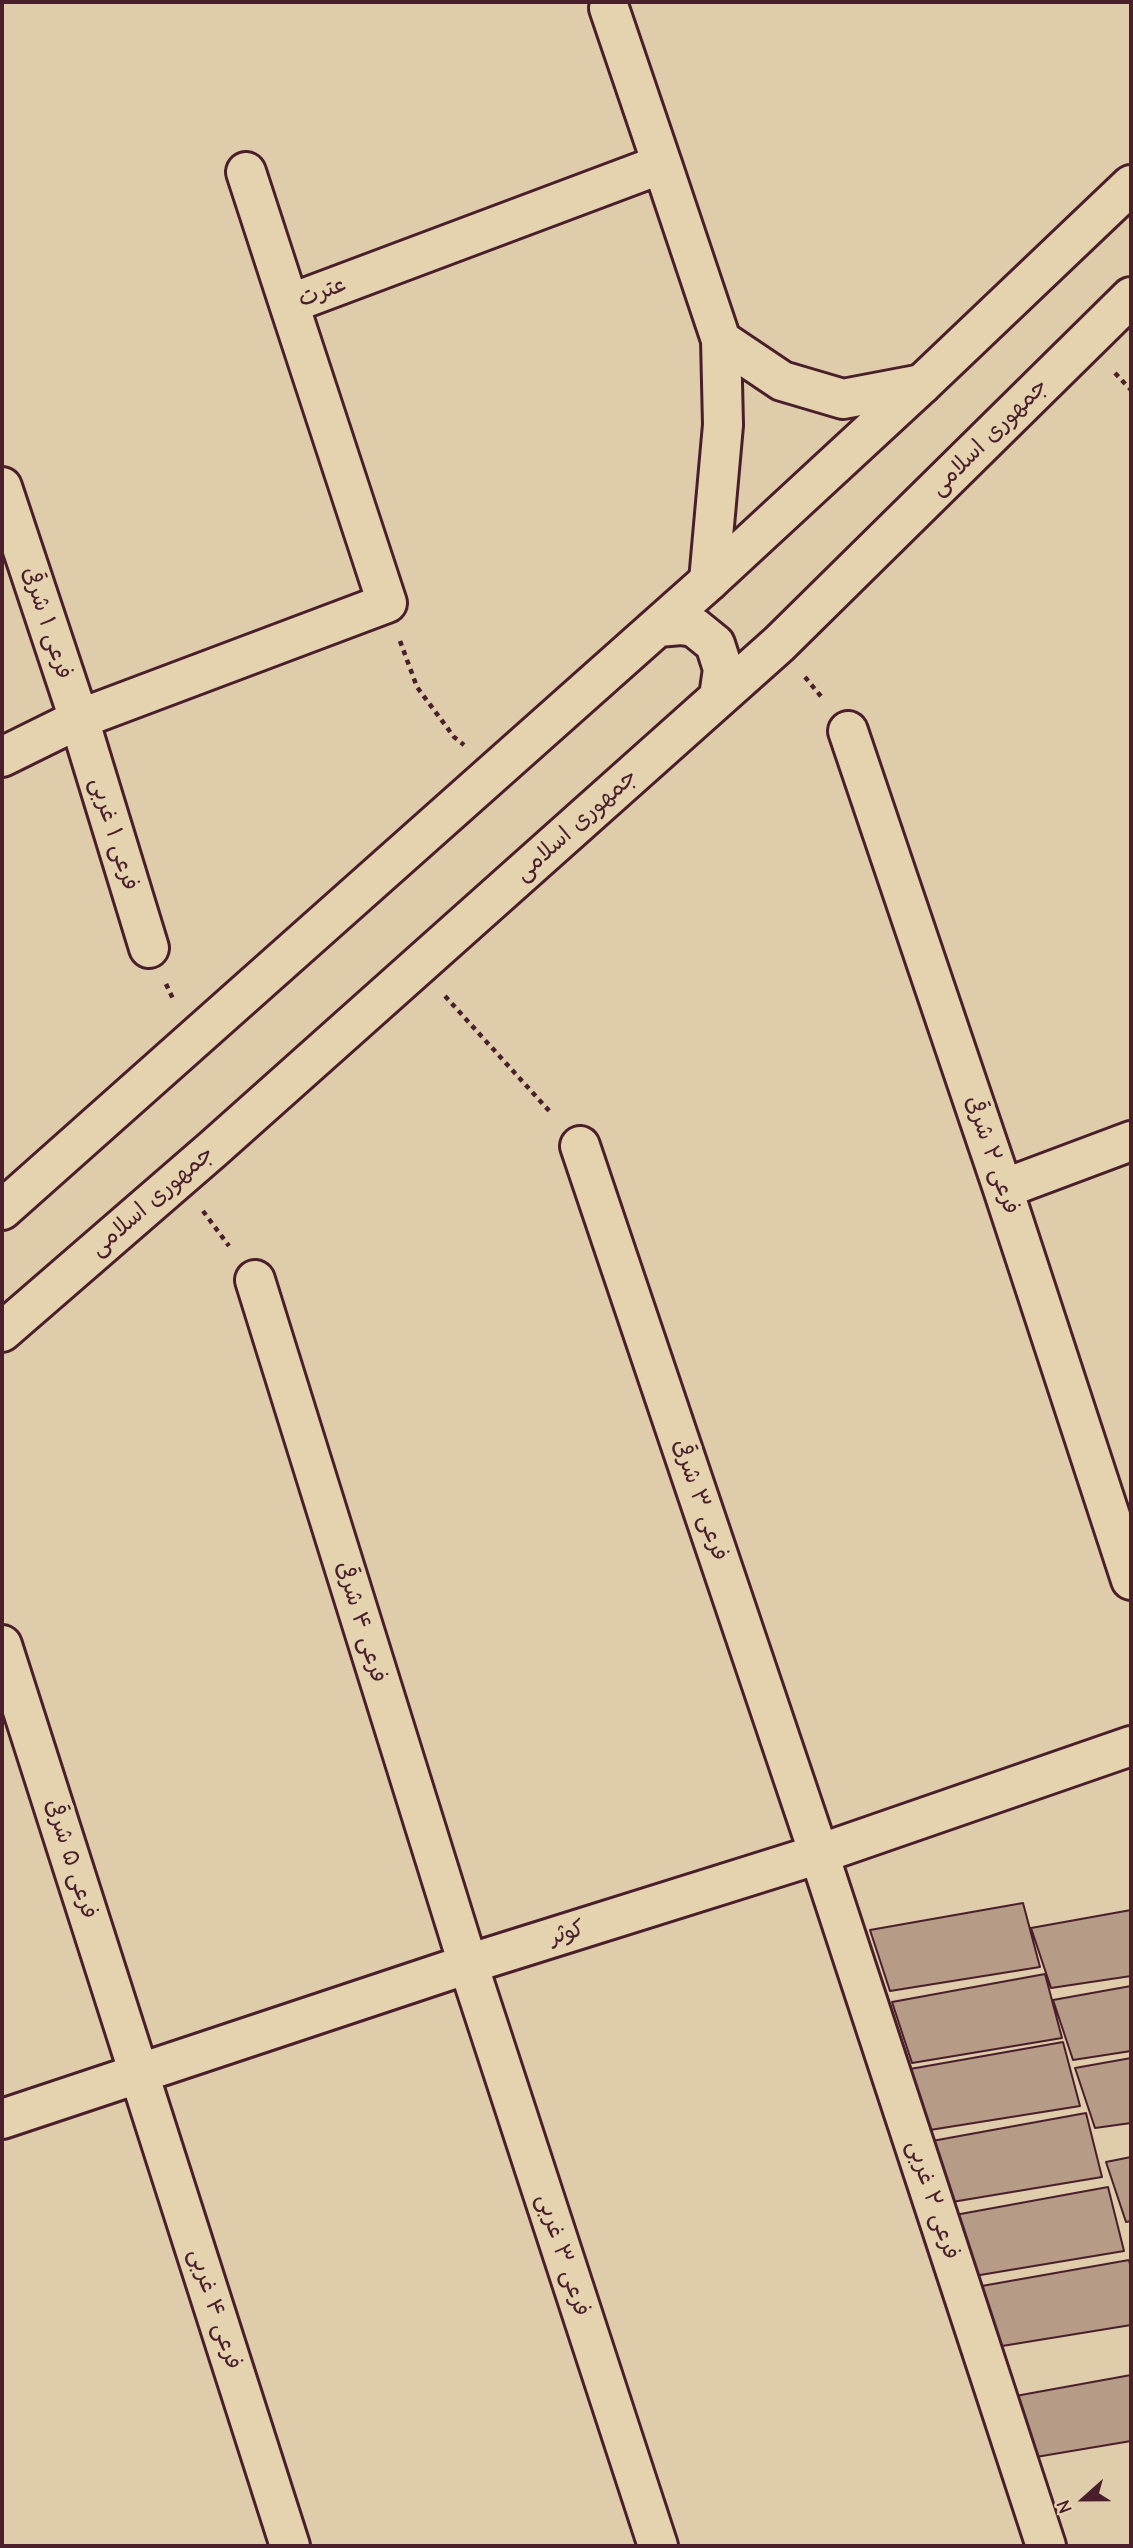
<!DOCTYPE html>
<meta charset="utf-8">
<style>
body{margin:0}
#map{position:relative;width:1133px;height:2548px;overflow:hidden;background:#dfccab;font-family:"Comic Neue",sans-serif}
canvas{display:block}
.frame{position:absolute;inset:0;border:4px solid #4a1f2b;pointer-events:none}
.north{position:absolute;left:1049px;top:2464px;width:70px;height:70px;-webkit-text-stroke:5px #e5d3b0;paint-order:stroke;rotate:249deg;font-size:19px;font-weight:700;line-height:28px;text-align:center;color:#4a1f2b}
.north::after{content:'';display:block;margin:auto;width:24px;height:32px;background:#4a1f2b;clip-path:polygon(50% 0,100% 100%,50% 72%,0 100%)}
</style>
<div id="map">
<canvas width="1133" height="2548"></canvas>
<div class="frame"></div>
<div class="north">N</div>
</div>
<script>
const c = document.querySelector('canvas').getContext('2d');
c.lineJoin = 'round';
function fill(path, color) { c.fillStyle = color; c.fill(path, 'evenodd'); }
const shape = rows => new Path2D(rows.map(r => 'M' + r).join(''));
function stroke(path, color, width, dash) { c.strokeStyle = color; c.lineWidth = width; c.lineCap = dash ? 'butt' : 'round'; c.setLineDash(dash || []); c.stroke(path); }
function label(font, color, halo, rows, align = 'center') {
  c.font = font + ' "Comic Neue","Playpen Sans Arabic",sans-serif'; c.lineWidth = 7; c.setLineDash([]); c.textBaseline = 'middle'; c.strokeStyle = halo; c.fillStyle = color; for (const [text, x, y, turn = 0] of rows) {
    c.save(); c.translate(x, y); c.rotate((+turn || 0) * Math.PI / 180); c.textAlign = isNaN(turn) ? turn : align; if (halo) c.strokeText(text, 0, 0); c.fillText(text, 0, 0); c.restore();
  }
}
const building = shape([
 [1023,1903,1040,1967,890,1991,870,1930,1023,1903],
 [1131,1910,1131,1976,1051,1988,1031,1928,1131,1910],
 [1045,1974,1062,2038,912,2063,892,2002,1045,1974],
 [1131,1986,1131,2051,1073,2060,1053,2000,1131,1986],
 [1063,2042,1080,2106,930,2130,910,2069,1063,2042],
 [1131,2058,1131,2123,1095,2128,1075,2068,1131,2058],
 [1086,2113,1102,2177,952,2202,932,2141,1086,2113],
 [1131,2157,1131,2221,1126,2222,1106,2162,1131,2157],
 [1108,2187,1124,2251,974,2276,955,2215,1108,2187],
 [1129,2260,1131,2268,1131,2325,996,2347,976,2287,1129,2260],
 [1131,2375,1131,2441,1030,2458,1010,2397,1131,2375]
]);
fill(building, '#b69b87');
stroke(building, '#4a1f2b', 2);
const street = shape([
 [609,8,662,164],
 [246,172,289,304],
 [2,487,79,719,149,948],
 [709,581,723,425,721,340],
 [848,731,1003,1189,1131,1580],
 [2,757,79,719,387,603,289,304,662,164,721,340,782,381,843,399,922,384],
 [580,1146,819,1854,1046,2546],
 [1003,1189,1131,1141],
 [255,1280,468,1964,658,2546],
 [2,1645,290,2546],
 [2,2119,468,1964,819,1854,1131,1746]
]);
const secondary = shape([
 [658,627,681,625,694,627,715,644,723,669,719,697],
 [2,1210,709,581,922,384,1131,185],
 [2,1332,213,1149,779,644,1131,297]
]);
stroke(street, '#4a1f2b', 44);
stroke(secondary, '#4a1f2b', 44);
stroke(shape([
 [1115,373,1131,390],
 [400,641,417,687,454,737,464,745],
 [805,677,824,700],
 [166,984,174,1001],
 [445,996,552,1114],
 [203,1211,229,1246]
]), '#4a1f2b', 4.5, [5, 5]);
stroke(street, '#e5d3b0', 38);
stroke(secondary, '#e5d3b0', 38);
label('23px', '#4a1f2b', '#e5d3b0', [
 ["عترت",322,292,-21],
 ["جمهوری اسلامی",989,437,-45],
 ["فرعی ۱ شرقی",47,623,72],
 ["جمهوری اسلامی",576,825,-42],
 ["فرعی ۱ غربی",114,834,73],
 ["فرعی ۲ شرقی",992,1155,71],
 ["جمهوری اسلامی",152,1201,-41],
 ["فرعی ۳ شرقی",700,1500,71],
 ["فرعی ۴ شرقی",361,1622,73],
 ["فرعی ۵ شرقی",71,1859,72],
 ["کوثر",567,1933,-17],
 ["فرعی ۲ غربی",933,2200,72],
 ["فرعی ۳ غربی",563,2255,72],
 ["فرعی ۴ غربی",215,2309,72]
]);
</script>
